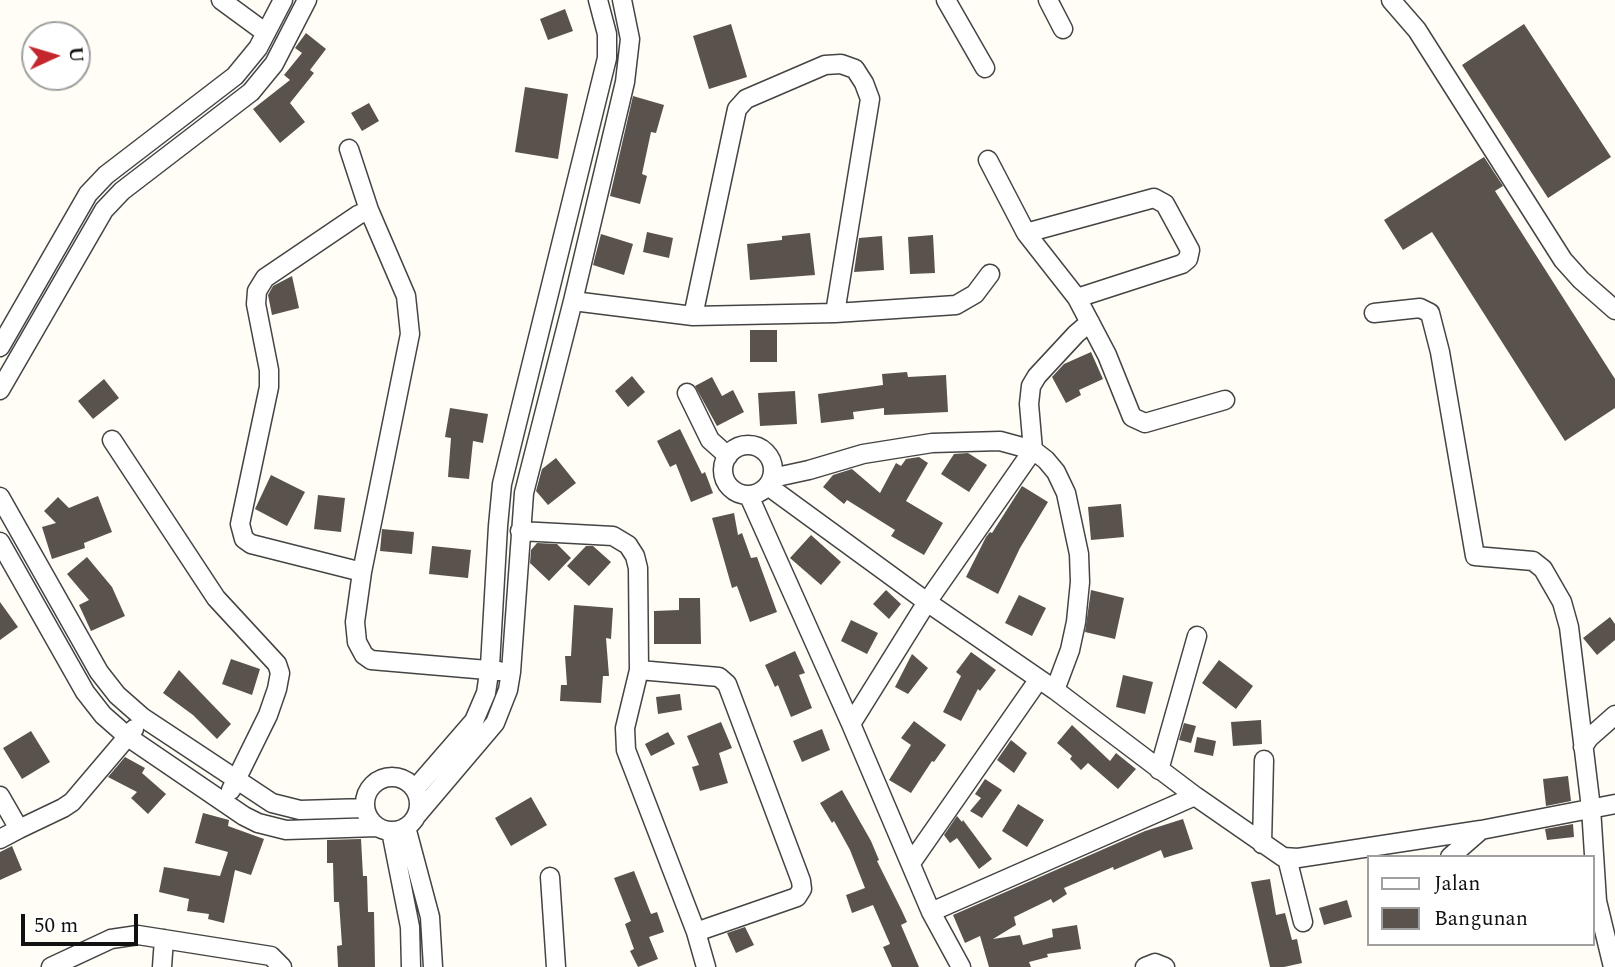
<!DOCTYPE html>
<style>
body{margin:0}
#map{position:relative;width:1615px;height:967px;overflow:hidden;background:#fffdf5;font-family:Spectral,serif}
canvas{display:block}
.legend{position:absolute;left:1367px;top:855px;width:228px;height:91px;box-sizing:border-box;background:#fff;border:2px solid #a0a0a0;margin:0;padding:9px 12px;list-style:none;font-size:21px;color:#111}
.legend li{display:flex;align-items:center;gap:14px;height:35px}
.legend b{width:35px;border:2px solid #a0a0a0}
.north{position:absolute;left:21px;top:21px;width:70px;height:70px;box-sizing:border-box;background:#fff;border:2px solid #a0a0a0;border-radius:50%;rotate:86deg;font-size:19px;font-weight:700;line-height:28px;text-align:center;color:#111}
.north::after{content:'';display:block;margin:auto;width:24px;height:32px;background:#c4262e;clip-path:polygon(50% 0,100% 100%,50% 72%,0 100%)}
.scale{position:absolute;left:21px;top:914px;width:117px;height:32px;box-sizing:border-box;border:4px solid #111;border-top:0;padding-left:9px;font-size:21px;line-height:24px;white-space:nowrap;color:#111;-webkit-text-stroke:5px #fff;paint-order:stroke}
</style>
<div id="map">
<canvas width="1615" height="967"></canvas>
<ul class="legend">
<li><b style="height:9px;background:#fff"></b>Jalan</li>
<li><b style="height:19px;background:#5a524d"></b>Bangunan</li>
</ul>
<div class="north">U</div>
<div class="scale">50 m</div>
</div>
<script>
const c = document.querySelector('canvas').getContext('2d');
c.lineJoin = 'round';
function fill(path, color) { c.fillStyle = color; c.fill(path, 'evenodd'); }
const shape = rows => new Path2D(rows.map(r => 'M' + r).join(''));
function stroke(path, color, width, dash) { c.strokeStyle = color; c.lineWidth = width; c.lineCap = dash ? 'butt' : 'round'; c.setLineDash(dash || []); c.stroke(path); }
fill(shape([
 [565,9,573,31,548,40,540,19],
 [731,24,747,77,709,89,693,36],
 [1524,24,1611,157,1548,198,1462,65],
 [306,33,326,49,310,70,314,73,290,103,305,122,280,143,253,109,290,80,284,75,302,53,295,48],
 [525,87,568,94,558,159,515,152],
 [633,96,664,105,656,133,651,132,642,174,647,176,640,204,610,196],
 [369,103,379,121,362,131,351,113],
 [1484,157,1503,186,1495,191,1615,379,1615,408,1565,441,1432,232,1403,250,1384,220],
 [647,232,673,238,669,258,643,252],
 [810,233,815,275,750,280,747,244,782,240,782,236],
 [601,234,633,244,624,275,593,265],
 [933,235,935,273,910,274,908,237],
 [882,236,884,270,854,272,859,238],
 [292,276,299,308,272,315,268,295,273,286],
 [750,330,777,330,777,362,750,362],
 [1091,352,1103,379,1079,390,1081,395,1066,403,1052,377,1064,364],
 [907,372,908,377,946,375,948,412,884,415,884,408,853,412,854,419,821,423,818,394,883,385,882,374],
 [632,376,645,392,628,407,615,391],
 [712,377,722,396,733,390,744,412,717,426,695,386],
 [104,379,119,398,93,419,78,401],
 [795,391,797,424,760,426,758,393],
 [450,408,488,414,483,443,473,441,469,479,448,477,451,438,445,437],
 [680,429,702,474,705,472,713,493,691,502,676,464,670,467,657,441],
 [968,453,987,465,969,492,941,474,954,454],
 [919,457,928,463,906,501,943,523,924,555,891,536,895,530,847,500,844,504,823,487,833,475,852,469,880,493,896,463,901,466,906,459],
 [556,458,576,483,548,505,536,491,542,469],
 [271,475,305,492,287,526,255,509],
 [1022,486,1048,502,1020,548,998,594,966,577,986,537,990,532,992,533],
 [318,495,345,498,341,532,314,529],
 [98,496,112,532,84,543,85,548,52,559,42,527,56,523,44,511,58,497,69,508],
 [1121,504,1124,537,1091,540,1088,507],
 [734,513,738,535,742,533,751,558,757,557,777,612,750,622,737,586,732,588,712,518],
 [382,529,414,532,412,554,380,551],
 [811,535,841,562,821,585,790,558],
 [537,543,557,544,571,558,549,581,530,563,531,550],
 [432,546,471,550,468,578,429,574],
 [586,546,593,546,611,562,589,586,567,566],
 [87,557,112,587,125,616,91,631,79,605,89,600,67,574],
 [886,590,901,604,889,619,873,604],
 [1091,590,1124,598,1115,639,1085,632],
 [1019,595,1046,608,1032,636,1005,623],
 [679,598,700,598,701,644,654,644,654,611,679,610],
 [0,602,18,627,0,640],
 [574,605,613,608,611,639,606,638,609,676,603,676,601,703,560,701,561,685,567,685,565,656,571,656],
 [1610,617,1615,624,1615,640,1597,655,1583,638],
 [851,620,878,633,867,654,841,641],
 [795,651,805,673,799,675,812,708,791,717,778,685,775,687,765,665],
 [971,652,996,670,980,691,978,689,961,721,943,712,961,676,956,672],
 [912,654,928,668,908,694,895,687],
 [231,659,260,669,252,695,222,684],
 [1219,660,1253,686,1236,709,1202,683],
 [179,670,231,724,217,739,193,715,163,693],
 [1123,675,1153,682,1145,714,1116,707],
 [680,694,682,710,658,714,656,697],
 [1261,720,1262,744,1233,746,1231,722],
 [914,721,946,745,934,762,932,761,911,793,889,780,911,745,901,738],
 [721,722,732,748,719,753,728,783,700,791,692,767,699,765,687,736],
 [1184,723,1196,726,1191,743,1179,740],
 [1072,725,1110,761,1116,753,1136,769,1118,789,1088,763,1081,770,1070,759,1072,756,1057,743],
 [822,729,830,750,802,762,793,741],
 [31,731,50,762,22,779,3,748],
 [668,732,675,744,651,756,645,744],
 [1197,737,1216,741,1213,756,1194,752],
 [1011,740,1027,753,1014,773,997,760],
 [125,757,145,768,142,773,166,794,148,814,131,798,137,792,108,777],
 [1568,776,1571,801,1546,806,1543,779],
 [985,779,1002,790,982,818,970,811,981,798,975,794],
 [842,790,871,841,879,860,877,861,902,911,907,922,901,925,919,967,892,967,883,947,890,944,873,905,852,913,846,895,865,888,850,850,834,821,832,823,820,803],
 [531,797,547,825,511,846,495,818],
 [1018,804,1044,820,1027,847,1002,831],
 [203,813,229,820,228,826,264,839,251,875,235,870,224,923,208,919,209,914,187,911,189,899,159,892,164,867,220,876,228,852,195,843],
 [957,816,962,822,963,820,992,859,979,869,957,838,950,843,944,835],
 [1183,819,1193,849,1164,858,1161,850,1114,870,1113,867,1064,888,1067,894,1053,903,1051,899,1014,917,1016,925,993,939,1020,935,1023,945,1053,937,1052,929,1077,925,1081,949,1047,954,1048,957,1029,962,1031,967,989,967,980,936,965,943,953,915,1145,831],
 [1573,824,1574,837,1547,840,1545,829],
 [361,839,363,876,367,876,368,912,374,912,375,967,338,967,337,946,342,945,339,902,334,902,333,863,327,863,327,840],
 [12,846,22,870,0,880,0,852],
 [634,871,651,914,657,912,664,932,649,937,658,959,638,967,630,951,634,949,625,924,631,921,614,878],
 [1270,879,1276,915,1285,913,1292,940,1297,939,1302,963,1284,967,1270,967,1251,882],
 [1347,900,1352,917,1324,925,1319,908],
 [745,927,754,945,736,953,727,933]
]), '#5a524d');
const minor = shape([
 [221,0,266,33],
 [946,0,985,68],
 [1048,0,1063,29],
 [1391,0,1417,30,1563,260,1581,280,1615,310],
 [349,149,369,210,406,296,410,334,362,572,355,622,357,642,364,655,371,660,499,671],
 [988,160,1026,233,1077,298,1107,355,1132,417,1145,423,1225,400],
 [1026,233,1154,198,1165,204,1190,250,1188,259,1182,264,1077,298],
 [573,301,693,316,835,313,956,305,975,294,990,274],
 [1374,313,1420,308,1430,313,1440,352,1475,556,1533,561,1543,569,1562,602,1569,627,1591,808,1597,901,1613,967],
 [693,316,737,109,746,99,825,65,841,64,855,69,864,83,870,99,835,313],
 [0,347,88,194,106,175,235,76,258,48,283,0],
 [0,390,104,210,122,191,251,92,274,64,307,0],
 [687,393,710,440,728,456],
 [112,440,216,598,277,664,280,673,277,689,268,715,231,790],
 '723 470a25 25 0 1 1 50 0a25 25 0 1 1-50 0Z',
 [772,478,809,470,863,454,932,443,1000,441,1033,450,1046,460,1056,472,1066,493,1079,554,1080,582,1076,622,1070,650,1055,690],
 [768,486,927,602,1055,690,1195,796,1283,857,1298,858,1481,830,1615,804],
 [749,496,851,724,931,912,961,967],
 [0,497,99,672,117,695,142,717,272,803,300,810,365,808],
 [520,531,613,536,628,545,635,556,638,568,639,670,625,728,626,750,696,932,706,967],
 [0,542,85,692,103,715,128,737,244,816,258,823,286,830,377,827],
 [362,572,251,544,244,539,240,524,269,387,269,370,256,304,257,291,265,278,358,215,369,210],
 [639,670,719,677,727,684,801,881,802,889,797,897,696,932],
 [851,724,927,602,1033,450,1029,404,1031,386,1037,376,1076,334,1090,322],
 [1583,747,1589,738,1615,715],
 [1159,770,1197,636],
 '365 804a27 27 0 1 1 54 0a27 27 0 1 1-54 0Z',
 [415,789,474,721,486,693,490,666,498,526,502,484,607,58,607,34,598,0],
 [0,796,19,829,0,839],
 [417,815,495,723,508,690,511,672,524,493,573,301,625,82,630,39,622,0],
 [406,827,430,917,433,967],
 [19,829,63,808,72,802,134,729],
 [391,831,410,927,411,967],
 [1262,844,1264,760],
 [1450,857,1481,830],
 [1287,858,1303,922],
 [911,863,1039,679],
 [550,877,556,967],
 [931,912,1195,796],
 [51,967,111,939,138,935,271,956,282,967],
 [162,967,164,939],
 [1145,967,1155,963,1165,967]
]);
stroke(minor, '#444', 21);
stroke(minor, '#fff', 18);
</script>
